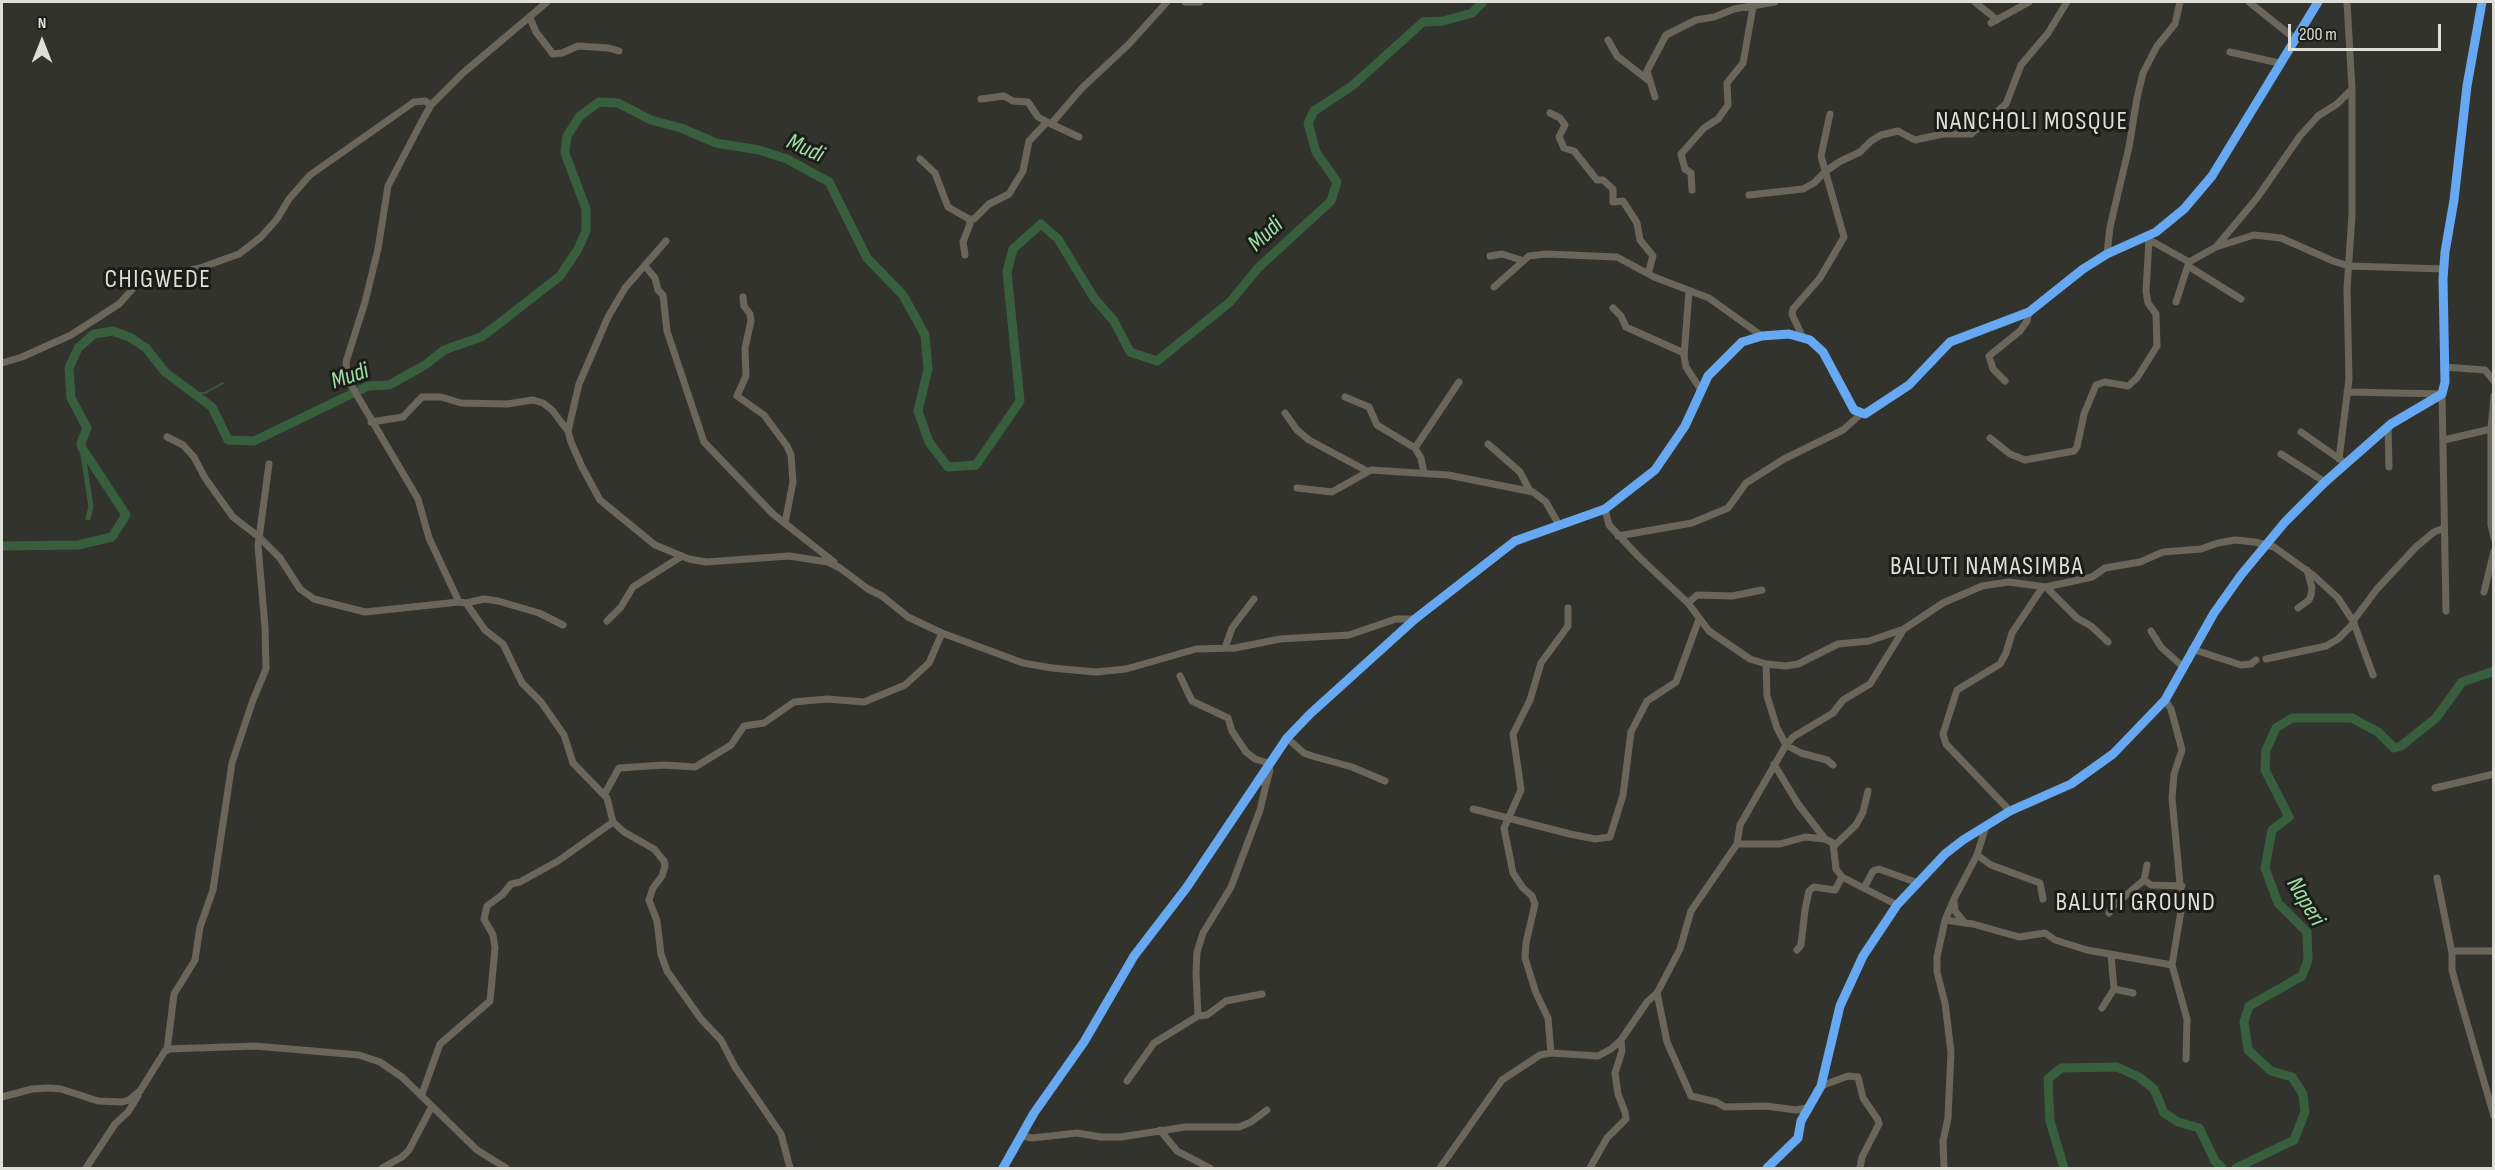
<!DOCTYPE html>
<style>
body{margin:0}
#map{position:relative;width:2495px;height:1170px;overflow:hidden;background:#33332e;font-family:"Sofia Sans Condensed",sans-serif}
canvas{display:block}
.frame{position:absolute;inset:0;border:3px solid #dfdfd9;pointer-events:none}
.north{position:absolute;left:12px;top:12px;width:60px;height:60px;-webkit-text-stroke:4px #1c1c18;paint-order:stroke;rotate:0deg;font-size:16px;font-weight:700;line-height:24px;text-align:center;color:#dfdfd9}
.north::after{content:'';display:block;margin:auto;width:21px;height:27px;background:#dfdfd9;clip-path:polygon(50% 0,100% 100%,50% 72%,0 100%)}
.scale{position:absolute;left:2288px;top:24px;width:153px;height:27px;box-sizing:border-box;border:3px solid #dfdfd9;border-top:0;padding-left:8px;font-size:18px;line-height:21px;white-space:nowrap;color:#dfdfd9;-webkit-text-stroke:4px #1c1c18;paint-order:stroke}
</style>
<div id="map">
<canvas width="2495" height="1170"></canvas>
<div class="frame"></div>
<div class="north">N</div>
<div class="scale">200 m</div>
</div>
<script>
const c = document.querySelector('canvas').getContext('2d');
c.lineJoin = 'round';
const shape = rows => new Path2D(rows.map(r => 'M' + r).join(''));
function stroke(path, color, width, dash) { c.strokeStyle = color; c.lineWidth = width; c.lineCap = dash ? 'butt' : 'round'; c.setLineDash(dash || []); c.stroke(path); }
function label(font, color, halo, rows, align = 'center') {
  c.font = font + ' "Sofia Sans Condensed",sans-serif'; c.lineWidth = 6; c.setLineDash([]); c.textBaseline = 'middle'; c.strokeStyle = halo; c.fillStyle = color; for (const [text, x, y, turn = 0] of rows) {
    c.save(); c.translate(x, y); c.rotate((+turn || 0) * Math.PI / 180); c.textAlign = isNaN(turn) ? turn : align; if (halo) c.strokeText(text, 0, 0); c.fillText(text, 0, 0); c.restore();
  }
}
stroke(shape([
 [193,393,205,393,223,383]
]), '#385f3d', 1.5);
stroke(shape([
 [82,448,91,507,88,518]
]), '#385f3d', 5);
stroke(shape([
 [2,546,78,545,112,537,126,515,82,448,81,443,87,428,71,398,69,368,78,348,94,334,113,331,131,338,146,348,165,372,212,407,228,440,254,441,368,386,389,385,425,365,444,350,481,337,496,326,560,276,578,249,586,231,586,209,565,153,567,136,580,116,599,102,618,103,651,120,681,128,716,143,759,150,787,159,829,182,867,258,903,295,925,335,928,369,918,411,929,442,948,467,976,465,1020,401,1007,272,1013,249,1041,224,1058,239,1094,298,1114,321,1130,352,1157,361,1230,302,1258,268,1331,201,1337,182,1316,152,1308,123,1314,111,1352,86,1423,22,1443,21,1472,13,1483,2],
 [2064,1168,2050,1121,2048,1079,2061,1068,2117,1067,2139,1077,2154,1089,2164,1113,2178,1122,2199,1128,2215,1161,2222,1168],
 [2236,1168,2294,1140,2305,1112,2303,1094,2292,1077,2271,1071,2248,1050,2244,1022,2249,1006,2302,976,2308,960,2307,932,2278,903,2265,868,2272,830,2289,817,2265,770,2266,750,2276,728,2292,718,2352,718,2378,732,2394,748,2401,746,2436,718,2462,682,2494,671]
]), '#385f3d', 9);
stroke(shape([
 [1185,2,1200,2],
 [1975,2,1997,20],
 [2249,2,2294,38],
 [530,18,536,32,553,54,562,53,578,46,609,48,619,51],
 [1991,23,2029,2],
 [1608,40,1617,56,1648,80],
 [2230,52,2279,63],
 [1655,97,1647,71,1666,35,1696,20,1714,17,1734,9,1775,2],
 [981,99,1004,96,1013,101,1028,102,1038,117,1051,124,1082,88,1129,44,1167,2],
 [1550,113,1560,118,1565,125,1559,137,1564,148,1574,151,1597,180,1603,180,1613,189,1613,202,1623,201,1637,223,1640,240,1653,256,1648,274],
 [1051,124,1079,137],
 [920,159,935,173,948,207,969,219],
 [1692,190,1691,173,1685,169,1681,154,1704,128,1718,119,1728,105,1727,83,1743,63,1753,7],
 [1749,195,1803,189,1814,183,1826,171,1839,162,1860,152,1871,141,1881,135,1898,131,1915,140,1943,134,1971,134,2006,104,2021,65,2048,33,2067,2],
 [969,219,974,219,989,204,1009,194,1023,171,1029,141,1046,123],
 [2146,238,2189,262,2216,247,2254,235,2281,238,2333,261,2349,266,2444,269],
 [2216,247,2257,198,2300,136,2318,116,2337,104,2352,89],
 [2107,254,2110,227,2129,147,2137,98,2143,73,2157,46,2175,24,2180,2],
 [965,255,963,242,970,224,969,219],
 [1490,256,1502,254,1521,260],
 [645,266,655,278,658,290,663,295,667,331,704,442,773,514,834,562],
 [2188,266,2241,299],
 [1494,287,1529,256,1546,254,1617,257,1654,277,1709,298,1762,336],
 [1689,291,1684,356,1686,367,1701,390],
 [743,297,744,306,750,314,751,321,745,348,746,376,737,396,764,415,787,446,791,455,793,482,785,523],
 [2176,302,2189,262],
 [1613,308,1621,316,1626,327,1684,353],
 [1802,336,1792,314,1793,309,1820,278,1844,237,1821,156,1830,114],
 [2,363,22,357,71,335,119,304,139,282,200,268,239,254,261,237,277,219,289,199,310,175,414,102,425,101,431,105],
 [2444,367,2485,370,2494,381],
 [2005,381,1993,369,1989,356,2020,331,2027,321,2029,312],
 [2347,392,2442,394,2446,611],
 [2494,396,2491,429,2491,525,2494,538],
 [1345,397,1369,407,1377,425,1415,448,1421,458,1424,473],
 [1285,413,1297,430,1309,440,1367,471],
 [371,422,403,417,422,397,441,397,461,403,507,404,533,400,543,403,552,410,568,431,571,442,582,467,600,500,655,545,689,559,706,562,789,556,828,562,840,568,868,589,882,596,908,617,942,633,1023,663,1052,668,1096,672,1126,669,1196,649,1235,648,1280,639,1349,635,1396,619,1415,619],
 [2388,426,2389,467],
 [568,431,579,384,608,317,625,288,666,241],
 [2301,432,2341,460],
 [167,437,183,445,194,457,205,478,233,517,259,537,280,558,300,589,314,599,365,612,459,602,466,603,485,630,503,644,522,683,541,702,564,735,573,763,607,798,613,822,624,832,654,849,664,861,665,866,662,876,653,888,649,900,657,921,661,954,667,971,701,1019,721,1040,735,1067,781,1134,790,1168],
 [1990,438,2010,454,2025,460,2074,451,2077,447,2084,414,2096,385,2105,382,2128,386,2137,378,2157,346,2156,314,2148,303,2146,291,2149,240],
 [2444,440,2491,429],
 [1488,444,1520,472,1530,491],
 [1415,448,1459,382],
 [2281,454,2325,482],
 [2339,459,2349,379,2347,289,2352,215,2352,89,2347,2],
 [1297,488,1332,492,1371,470,1448,475,1533,492,1546,502,1559,525],
 [1605,509,1609,525,1639,557,1688,603,1709,631,1750,659,1766,664,1786,666,1798,664,1838,644,1869,641,1904,629,1943,603,1982,586,2009,582,2046,587,2092,577,2105,568,2140,562,2163,552,2201,549,2218,543,2235,540,2255,542,2274,547,2313,575,2338,598,2353,621,2373,675],
 [1618,536,1692,523,1728,508,1746,483,1784,459,1843,430,1861,414],
 [2046,587,2077,618,2091,626,2108,642],
 [2484,592,2494,551],
 [459,602,429,538,418,499,351,385,347,376,346,362,365,302,378,249,388,186,422,121,431,105,463,73,547,2],
 [466,603,484,599,498,601,539,613,563,625],
 [1688,603,1697,595,1732,596,1762,590],
 [2298,608,2309,600,2311,595,2312,588,2307,570],
 [607,621,621,607,633,587,682,556],
 [2353,621,2377,589,2416,547,2434,532,2444,528],
 [2151,631,2161,647,2182,666],
 [1225,648,1232,628,1254,599],
 [2192,649,2241,665,2251,664,2256,660],
 [2266,659,2326,646,2338,639,2354,623],
 [1766,664,1767,696,1777,728,1786,745,1801,753,1827,760,1833,765],
 [1180,676,1192,701,1228,718,1232,731,1246,752,1255,759,1268,763,1270,770,1266,785],
 [2165,700,2171,709,2182,750,2174,774,2172,798,2182,905,2172,965,2187,1019,2186,1059],
 [1287,738,1304,753,1312,756,1352,767,1385,781],
 [1774,764,1798,804,1825,839],
 [2435,788,2494,774],
 [604,795,619,768,664,765,695,767,731,745,744,726,764,723,794,702,827,699,864,702,905,685,929,663,942,633],
 [1473,809,1570,834,1595,839,1610,837,1623,795,1631,732,1647,701,1676,682,1699,619],
 [2010,811,1946,744,1943,734,1957,690,2000,664,2006,653,2012,633,2042,588],
 [1737,844,1740,825,1786,745,1793,737,1833,713,1843,700,1870,684,1904,629],
 [1834,846,1856,825,1863,812,1868,791],
 [1977,855,1991,865,2040,883,2043,899],
 [2437,878,2452,953,2452,970,2456,985,2494,1116],
 [2144,880,2151,885,2182,886],
 [2144,880,2147,865],
 [1864,888,1873,871,1879,869,1918,883],
 [1954,902,1955,911,1965,923],
 [2109,913,2112,907,2144,880],
 [1945,920,1973,924,2019,937,2045,933,2055,940,2087,950,2172,965],
 [1797,950,1801,945,1805,910,1809,891,1814,887,1835,890,1842,877],
 [2452,951,2494,951],
 [2114,989,2133,993],
 [1657,993,1667,1042,1691,1096,1716,1102,1725,1107,1766,1106,1796,1110,1807,1108],
 [2102,1008,2114,989,2111,955],
 [1198,1016,1207,1015,1226,1001,1262,994],
 [167,1050,174,994,195,960,200,927,213,890,232,763,253,700,266,669,265,627,258,546,269,464],
 [1551,1053,1548,1018,1536,993,1525,958,1526,943,1535,904,1532,896,1523,888,1513,873,1504,828,1521,790,1513,734,1530,700,1541,663,1568,626,1568,608],
 [1127,1081,1154,1043,1198,1016,1196,973,1197,952,1203,933,1231,887,1260,810,1266,785,1258,779],
 [1821,1086,1848,1076,1858,1077,1863,1098,1878,1120,1879,1124,1862,1157,1860,1168],
 [422,1094,440,1044,490,1001,495,948,493,935,484,919,487,906,502,895,511,884,520,882,558,861,613,822],
 [2,1097,32,1089,48,1088,61,1089,98,1101,122,1102,129,1100,140,1091,165,1051,169,1049,255,1046,359,1055,380,1062,402,1077,477,1150,506,1168],
 [1160,1130,1177,1151,1210,1168],
 [1022,1136,1032,1138,1077,1133,1101,1137,1121,1137,1185,1127,1239,1127,1251,1122,1267,1110],
 [86,1168,115,1124,128,1112,138,1096],
 [382,1168,402,1157,409,1150,432,1106],
 [1003,1168,1034,1113,1084,1042,1134,956,1187,887,1287,738,1310,714,1415,619,1515,541,1605,509,1655,470,1685,426,1708,376,1742,342,1762,336,1789,334,1810,340,1823,352,1854,410,1865,414,1909,385,1950,342,2029,312,2083,269,2107,254,2156,232,2184,209,2212,176,2318,2],
 [1440,1168,1502,1080,1540,1055,1551,1053,1598,1056,1611,1049,1621,1040,1647,1002,1657,993,1680,949,1691,911,1737,844,1780,844,1805,837,1825,839,1833,843,1836,869,1842,877,1897,905],
 [1590,1168,1607,1138,1626,1119,1625,1112,1618,1094,1615,1073,1622,1051,1621,1040],
 [1767,1168,1798,1138,1801,1121,1821,1086,1840,1006,1863,956,1897,905,1945,854,1963,840,2010,811,2071,784,2113,754,2165,700,2214,613,2241,575,2285,522,2325,482,2391,424,2442,394,2445,382,2443,279,2445,252,2454,200,2467,86,2482,2],
 [1944,1168,1943,1141,1948,1118,1951,1052,1945,1003,1937,972,1937,957,1945,920,1955,897,1977,855,1986,826]
]), '#6b665a', 7);
stroke(shape([
 [1003,1168,1034,1113,1084,1042,1134,956,1187,887,1287,738,1310,714,1415,619,1515,541,1605,509,1655,470,1685,426,1708,376,1742,342,1762,336,1789,334,1810,340,1823,352,1854,410,1865,414,1909,385,1950,342,2029,312,2083,269,2107,254,2156,232,2184,209,2212,176,2318,2],
 [1767,1168,1798,1138,1801,1121,1821,1086,1840,1006,1863,956,1897,905,1945,854,1963,840,2010,811,2071,784,2113,754,2165,700,2214,613,2241,575,2285,522,2325,482,2391,424,2442,394,2445,382,2443,279,2445,252,2454,200,2467,86,2482,2]
]), '#66a8f1', 9);
label('italic 24px', '#9de0a5', '#1c1c18', [
 ["Mudi",805,149,24],
 ["Mudi",1266,235,-43],
 ["Mudi",350,377,-19],
 ["Naperi",2305,902,59]
]);
c.letterSpacing = '1.5px';
label('26px', '#dfdfd9', '#1c1c18', [
 ["NANCHOLI MOSQUE",2032,122],
 ["CHIGWEDE",158,280],
 ["BALUTI NAMASIMBA",1987,567],
 ["BALUTI GROUND",2136,903]
]);
c.letterSpacing = '0px';
</script>
